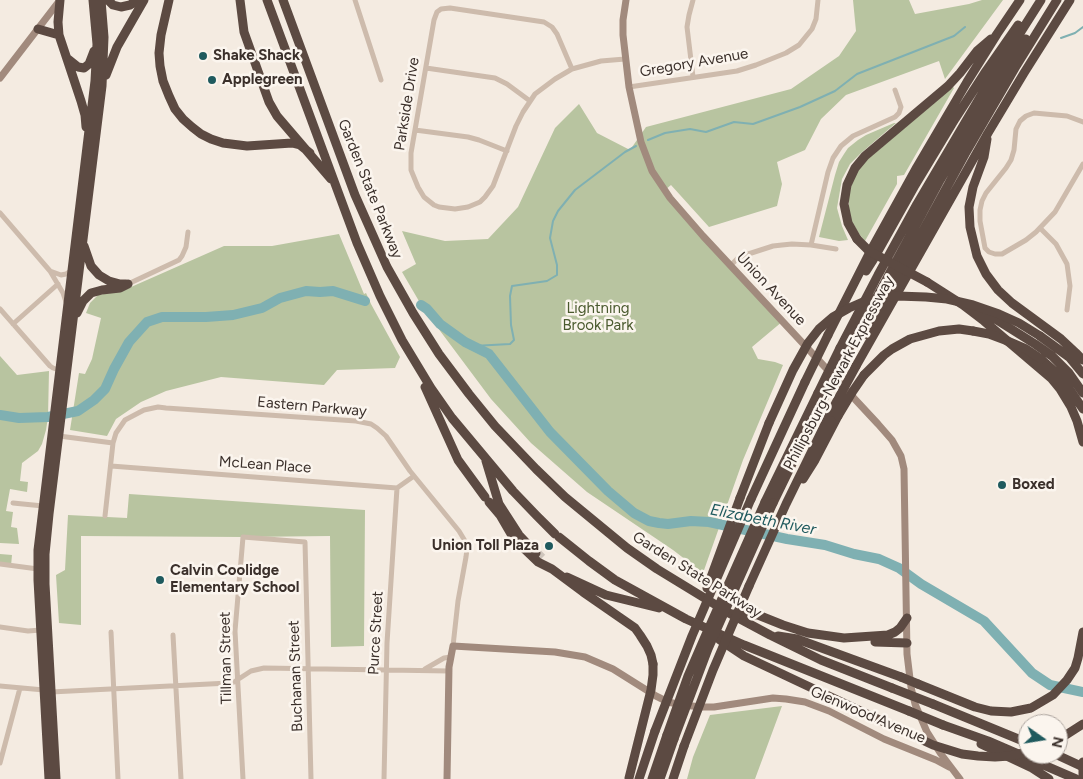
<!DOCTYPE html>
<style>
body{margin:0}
#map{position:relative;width:1083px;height:779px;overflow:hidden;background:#f4ebe1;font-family:Figtree,sans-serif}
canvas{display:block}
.north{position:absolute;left:1018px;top:714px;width:50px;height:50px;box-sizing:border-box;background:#fbf5ee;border:1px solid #aea6a0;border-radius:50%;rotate:103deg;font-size:14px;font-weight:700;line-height:20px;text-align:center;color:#3b302b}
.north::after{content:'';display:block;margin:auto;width:18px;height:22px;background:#1f5a5e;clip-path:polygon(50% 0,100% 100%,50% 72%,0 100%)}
</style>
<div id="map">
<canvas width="1083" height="779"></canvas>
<div class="north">N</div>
</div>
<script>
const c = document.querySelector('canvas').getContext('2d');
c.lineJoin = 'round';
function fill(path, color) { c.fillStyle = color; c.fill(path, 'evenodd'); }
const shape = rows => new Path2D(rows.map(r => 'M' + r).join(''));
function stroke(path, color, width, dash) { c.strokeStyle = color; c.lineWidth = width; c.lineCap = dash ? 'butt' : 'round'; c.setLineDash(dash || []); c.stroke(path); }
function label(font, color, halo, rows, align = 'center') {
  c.font = font + ' Figtree,sans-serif'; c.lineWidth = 5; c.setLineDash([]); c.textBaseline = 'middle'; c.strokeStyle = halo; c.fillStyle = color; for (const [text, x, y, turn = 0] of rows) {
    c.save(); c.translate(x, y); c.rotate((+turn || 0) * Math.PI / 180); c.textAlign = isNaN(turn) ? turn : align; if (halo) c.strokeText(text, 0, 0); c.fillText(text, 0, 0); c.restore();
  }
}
fill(shape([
 [853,0,909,0,915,14,969,4,982,0,1003,0,945,79,939,61,846,95,821,119,805,150,777,162,782,184,777,206,709,227,671,185,665,190,783,321,752,347,758,359,775,362,783,365,743,460,703,573,673,550,587,492,531,443,491,399,423,308,402,272,416,264,402,231,445,241,488,239,518,207,555,128,579,104,597,133,630,150,646,127,791,89,839,56,856,31],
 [953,87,954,88,904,175,897,176,897,184,865,241,859,234,851,220,849,210,849,195,853,178,861,166,869,158],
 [894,123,896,123,861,153,850,164,842,179,837,208,842,226,848,240,839,241,819,237,835,175,839,162,844,154,848,148,858,140,866,135],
 [339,234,364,294,366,293,371,304,400,357,395,368,337,370,324,385,221,377,166,391,141,402,116,419,107,436,70,430,79,373,85,374,92,359,101,318,86,313,90,303,98,295,122,291,224,246,272,246],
 [0,356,17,375,49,371,48,417,46,430,42,444,38,451,22,463,20,481,28,482,27,492,10,489,6,511,13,512,11,527,17,528,19,544,0,543,0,554,12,555,11,566,0,564],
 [129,494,365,510,364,646,331,647,330,536,243,537,81,536,81,625,59,623,56,575,65,570,68,515,127,518],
 [782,706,755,779,687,779,693,757,710,715]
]), '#b8c4a0');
stroke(shape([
 [1061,38,1075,33,1083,27],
 [648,140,665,133,690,129,706,132,734,122,753,124,800,107,835,91,857,74,954,36,965,27],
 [473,346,510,344,514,340,511,325,510,296,512,286,547,281,557,275,557,265,550,238,553,221,558,211,575,190,625,152,636,146]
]), '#7fb0b2', 2);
stroke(shape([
 [421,305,427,309,440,324,465,342,489,354,550,432,608,491,634,513,649,521,659,523,668,524,691,521,709,522,787,539,825,545,854,554,879,559,899,568,921,584,984,621,1032,673,1050,685,1083,692],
 [0,415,19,418,48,417,78,411,94,400,105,389,114,369,129,342,147,322,162,317,206,317,233,315,262,308,280,298,306,291,320,292,333,291,365,301]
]), '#7fb0b2', 10);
stroke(shape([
 [538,554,542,558]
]), '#cfc6bd', 9, [9, 4.5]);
stroke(shape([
 [355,0,381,80],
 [693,0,689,15,687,27,693,77],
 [426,68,495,78,507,84,530,101],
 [572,69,557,34,552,27,544,22,450,8,441,9,437,12,434,20,411,153,411,170,418,187,424,197,434,205,439,207,455,209,468,207,480,202,485,197,493,186,516,126,523,112,535,94,555,79,572,69,601,61,625,59],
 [629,87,737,71,756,65,786,53,799,45,812,29,816,19,818,0],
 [1083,122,1067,116,1034,113,1026,116,1020,121,1016,129,1014,150,1011,160,1006,168,986,193,982,201,980,210,980,221,985,248,989,252,995,254,1002,254,1026,240,1036,232,1055,212,1083,164],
 [415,130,468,137,479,140,507,151],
 [0,213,50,271,63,293,66,302],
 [1040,228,1056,244,1067,264,1070,286,1067,310],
 [811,245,828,172,833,158,841,146,853,136,895,117,899,113,901,107,895,90],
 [731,265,739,257,773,246,782,245,792,244,811,245,836,249],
 [50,271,61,275,66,274,72,270],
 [128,284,179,260,182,256,186,247,188,232],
 [0,309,50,366,53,368,59,370],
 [13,324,58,284],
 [59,436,113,443],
 [111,466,397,488,414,476],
 [13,503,43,506],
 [105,516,113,443,116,433,125,420,144,410,158,407,166,408,356,421,371,424,377,428,386,436,410,471,459,531,465,541,467,549,466,557,458,601,453,646],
 [0,564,38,569],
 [0,627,28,631,41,630],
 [111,632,118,779],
 [173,635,181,779],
 [425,669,444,658,451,657],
 [0,686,44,690],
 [51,692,229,683,234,682,251,671,264,668,449,671],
 [0,763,20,688],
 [243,779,235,631,243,537,305,542,311,779],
 [384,779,387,643,397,488]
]), '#cdbbac', 5);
stroke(shape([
 [626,0,623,20,623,35,629,87,641,142,652,171,670,198,703,236,878,424,892,440,901,456,904,469,907,654,911,687,915,704,927,732,941,754,960,779],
 [0,78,60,0],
 [447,779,449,667,453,646,555,652,585,657,613,669,656,696,668,702,682,705,702,707,714,707,773,698,786,699,805,702,829,711,884,739,936,760,949,767]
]), '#a18a7d', 7);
stroke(shape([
 [60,0,58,22,59,35,81,101,85,115,86,127],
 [108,0,113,5,121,7,130,5,137,0],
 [169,0,161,35,159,53,160,66,163,81,169,96,175,109,183,119,192,127,201,134,211,139,223,143,247,146,292,143,300,145,310,153],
 [240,0,244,32,269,102,277,116,331,179],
 [267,0,357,243,380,296,402,340,431,388,452,418,513,491,536,515,555,534],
 [283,0,355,195,387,267,413,313,439,354,469,394,495,426,536,469,565,497,627,548,657,569,729,613,770,635,821,660,892,688],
 [38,29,59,35],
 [68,59,78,67,84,68,89,64,94,51],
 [106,75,117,47,144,0],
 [987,139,984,157,973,187,969,207,970,227,977,256,986,274,998,290,1012,303,1061,339,1076,353,1083,360],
 [857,239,848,223,844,204,847,185,855,168,865,156,948,86,960,73,977,51,991,39],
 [84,246,91,266,99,275,109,281,120,284,126,284],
 [866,271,873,260,914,187,955,119,986,71,1018,25],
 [927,282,963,305,984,321,1051,378,1060,389,1071,407,1077,421,1083,442],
 [981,310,1035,344,1052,356,1069,373,1083,393],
 [77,313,83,301,91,293,102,290,120,288,128,284],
 [828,335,870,252,917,167,967,82,997,34,1020,0],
 [868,335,872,324,965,154,1015,68,1057,0],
 [1040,336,1069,357,1083,374],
 [840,348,878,275,917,204,989,82,1041,0],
 [845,356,939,182,985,104,1026,39],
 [1041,359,1061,377,1083,409],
 [856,366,988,133,1024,73,1070,0],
 [864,375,884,355,892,349,910,339,939,331,959,329,973,331],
 [425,387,458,460,485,497],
 [486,461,499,504,519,535,536,553],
 [803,479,815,460,838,416],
 [740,498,769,423],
 [751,499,805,382],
 [489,502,500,515,514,539,538,562,552,569,583,592,635,628,640,635,647,646,651,655,653,664],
 [765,502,818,393],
 [773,503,823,400],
 [559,537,589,561,615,580,686,619,744,645,909,711],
 [567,577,606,595,659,608],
 [749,586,786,504,831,412],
 [733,614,758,615,783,625,808,633,844,638,888,635,895,632,900,628,907,618],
 [778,636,797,639,901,677],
 [720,640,744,656,884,722],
 [875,642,907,643],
 [918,684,975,707,991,711,1011,712,1031,708,1053,695,1067,680,1075,668,1078,658,1083,632],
 [933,704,1028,743],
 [943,725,988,741,1076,779],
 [1058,740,1083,724],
 [981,744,1032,768,1049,779],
 [1055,754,1083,767],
 [49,779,38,580,38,550,95,81,97,44,93,0],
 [56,779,45,584,45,554,49,514,102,86,104,37,101,0],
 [639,779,655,731],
 [652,779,667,735],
 [660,779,674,739],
 [673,779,684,746]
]), '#5c4a42', 9);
stroke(shape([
 [857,239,869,251,927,282],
 [973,331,989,334,1005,340,1026,349,1041,359],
 [805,382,828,335],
 [818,393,840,348],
 [823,400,845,356],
 [831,412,856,366],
 [838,416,853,391,864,375],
 [769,423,793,370,808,343,819,329,833,317,849,308,865,301,878,298,897,296,926,297,947,299,973,305,999,314,1019,323,1040,336],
 [707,588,740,498],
 [901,677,918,684],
 [892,688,933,704],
 [909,711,943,725],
 [884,722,933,745,962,754,978,756,995,757,1010,756,1028,752],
 [655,731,692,636,751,499],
 [667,735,688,676,704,639,765,502],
 [674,739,708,649,773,503],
 [684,746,713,670,749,586],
 [1083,762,1083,777],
 [629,778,651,690,653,675,653,664]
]), '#5c4a42', 9);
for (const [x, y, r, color] of [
 [203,56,5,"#1f5a5e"],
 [212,80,5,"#1f5a5e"],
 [1002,485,5,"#1f5a5e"],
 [549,546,5,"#1f5a5e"],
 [160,580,5,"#1f5a5e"]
]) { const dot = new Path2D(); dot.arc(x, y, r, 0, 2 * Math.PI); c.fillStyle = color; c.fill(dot); stroke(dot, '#fbf5ee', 2); }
label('bold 15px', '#3b302b', '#fbf5ee', [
 ["Shake Shack",213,56],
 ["Applegreen",222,80],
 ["Boxed",1012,485],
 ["Union Toll Plaza",539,546,"right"],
 ["Calvin Coolidge",170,571],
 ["Elementary School",170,588]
], 'left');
label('15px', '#3b302b', '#fbf5ee', [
 ["Gregory Avenue",694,63,-10],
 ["Parkside Drive",407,104,-81],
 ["Garden State Parkway",370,189,68],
 ["Union Avenue",771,289,47],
 ["Phillipsburg-Newark Expressway",839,373,-62],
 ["Eastern Parkway",312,407,5],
 ["McLean Place",265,465,4],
 ["Garden State Parkway",697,575,32],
 ["Purce Street",376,633,-87],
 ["Tillman Street",226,658,-91],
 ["Buchanan Street",296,676,-92],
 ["Glenwood Avenue",868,715,23]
]);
label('15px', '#4a5a2e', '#fbf5ee', [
 ["Lightning",598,309],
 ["Brook Park",598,326]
]);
label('italic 16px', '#1f5a5e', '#fbf5ee', [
 ["Elizabeth River",763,520,11]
]);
</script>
